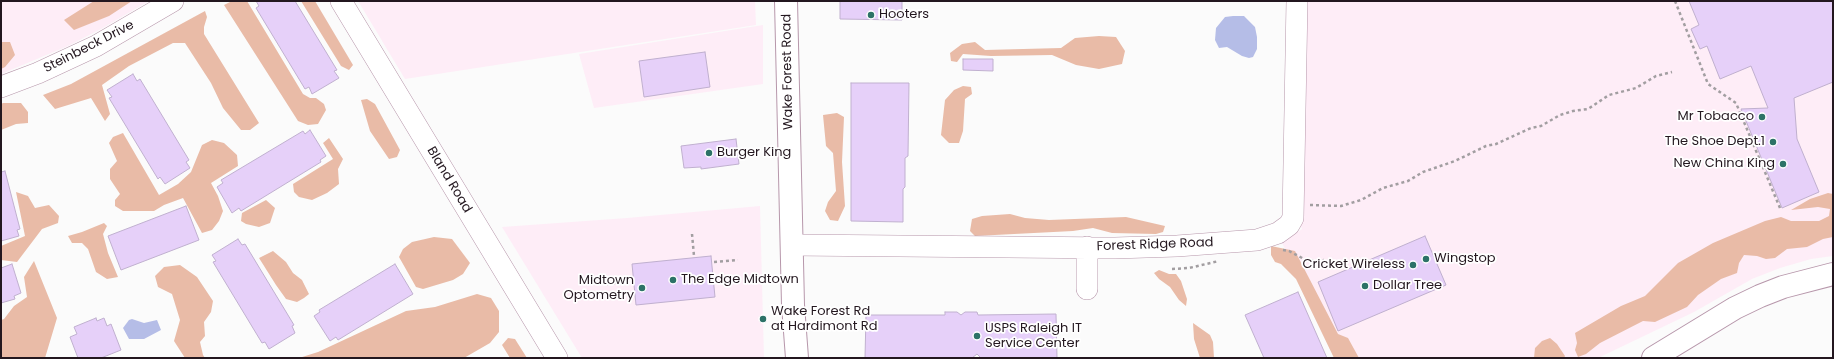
<!DOCTYPE html>
<style>
body{margin:0}
#map{position:relative;width:1834px;height:359px;overflow:hidden;background:#fbfbfb;font-family:Poppins,sans-serif}
canvas{display:block}
.frame{position:absolute;inset:0;border:2px solid #23171f;pointer-events:none}
</style>
<div id="map">
<canvas width="1834" height="359"></canvas>
<div class="frame"></div>
</div>
<script>
const c = document.querySelector('canvas').getContext('2d');
c.lineJoin = 'round';
function fill(path, color) { c.fillStyle = color; c.fill(path, 'evenodd'); }
const shape = rows => new Path2D(rows.map(r => 'M' + r).join(''));
function stroke(path, color, width, dash) { c.strokeStyle = color; c.lineWidth = width; c.lineCap = dash ? 'butt' : 'round'; c.setLineDash(dash || []); c.stroke(path); }
function label(font, color, halo, rows, align = 'center') {
  c.font = font + ' Poppins,sans-serif'; c.lineWidth = 3.5; c.setLineDash([]); c.textBaseline = 'middle'; c.strokeStyle = halo; c.fillStyle = color; for (const [text, x, y, turn = 0] of rows) {
    c.save(); c.translate(x, y); c.rotate((+turn || 0) * Math.PI / 180); c.textAlign = isNaN(turn) ? turn : align; if (halo) c.strokeText(text, 0, 0); c.fillText(text, 0, 0); c.restore();
  }
}
fill(shape([
 [1,1,149,1,101,29,68,46,1,74],
 [358,1,755,1,756,25,405,79],
 [1304,1,1833,1,1833,256,1811,259,1780,268,1752,279,1694,312,1598,358,1342,358,1282,243,1302,229,1299,222],
 [763,25,763,84,594,108,579,54],
 [760,206,764,358,582,358,502,227,627,218]
]), '#feedf7');
fill(shape([
 [94,1,132,1,109,16,74,30,64,20],
 [232,1,247,1,303,94,310,98,316,98,324,104,326,110,318,124,308,125,298,121,224,5],
 [301,1,315,1,353,65,349,70,341,66],
 [205,11,207,17,204,27,204,34,259,123,250,130,241,130,223,108,211,83,185,43,173,43,129,66,102,85,110,114,105,121,91,98,55,109,43,95,71,84],
 [1099,36,1116,37,1125,51,1122,64,1099,69,1076,65,1052,55,991,56,963,54,957,62,951,61,950,53,962,44,975,42,985,50,1061,48,1075,38],
 [1,42,10,42,15,55,5,67,1,69],
 [963,86,971,87,972,94,965,99,963,131,959,143,949,143,941,135,945,100,954,90],
 [367,99,375,104,400,150,397,157,389,159,370,131,361,100],
 [3,103,21,103,28,112,28,123,16,124,1,130,1,104],
 [837,113,844,117,842,162,845,206,838,221,830,220,825,211,828,202,836,191,833,153,826,146,823,115],
 [123,133,159,195,178,184,191,172,202,145,212,140,224,143,237,155,238,166,211,183,218,196,223,211,219,221,212,230,202,233,183,198,164,205,154,211,123,211,115,206,115,200,120,194,110,179,110,169,117,161,109,143,113,137],
 [329,138,343,159,338,169,339,184,327,193,312,200,299,197,294,192,293,184,333,159,323,143],
 [16,192,28,196,35,208,49,205,59,216,58,223,42,229,17,262,1,260,1,246,25,236],
 [1828,193,1833,194,1833,237,1823,239,1807,247,1787,249,1775,258,1766,259,1757,256,1744,255,1739,263,1737,273,1721,279,1698,295,1687,307,1655,322,1643,321,1600,343,1586,354,1578,357,1575,350,1577,343,1575,333,1621,306,1645,296,1678,263,1713,243,1765,221,1781,217,1791,221,1819,221,1829,216,1830,209,1818,207,1791,210,1810,199],
 [266,200,275,208,270,223,259,227,246,224,241,221,242,213],
 [1010,214,1025,218,1049,220,1126,217,1165,226,1163,232,1156,234,1112,233,1093,228,1073,231,975,236,970,231,972,219,982,216],
 [104,223,107,226,103,234,108,253,118,277,107,279,96,272,88,249,82,243,72,243,68,236,82,232],
 [434,237,452,239,470,263,463,274,453,280,423,289,416,287,399,257,403,249,412,242],
 [1271,246,1295,251,1338,334,1348,338,1359,358,1334,358,1296,279,1281,264,1275,262,1271,255],
 [273,251,286,262,293,273,302,280,309,294,304,298,297,302,286,299,276,285,259,258],
 [34,261,57,318,45,358,1,358,1,320,4,319,14,306,27,297,24,277],
 [180,265,197,277,213,301,211,312,204,322,205,336,200,342,203,355,205,358,185,358,174,341,180,320,172,294,158,287,155,276,164,267],
 [1159,270,1169,274,1176,274,1181,281,1187,299,1186,306,1179,300,1170,287,1159,279,1154,273],
 [477,294,491,298,499,311,499,332,490,343,464,358,299,358,318,352,406,311,435,307],
 [1193,323,1210,335,1213,342,1214,358,1200,358,1194,339],
 [508,338,515,339,527,358,510,358,502,345],
 [1550,338,1557,344,1565,356,1564,358,1534,358,1535,348,1542,341]
]), '#e9bba7');
fill(shape([
 [1233,16,1244,16,1255,27,1257,37,1257,49,1253,57,1249,58,1242,56,1227,47,1219,48,1215,40,1216,28,1225,17],
 [132,319,144,323,157,320,161,330,144,339,129,339,123,328,129,320]
]), '#b5bde7');
const building = shape([
 [256,1,295,1,337,70,334,71,339,78,312,94,309,87,305,89,256,8,259,6,256,1],
 [840,1,902,1,902,20,840,19,840,1],
 [1689,1,1833,1,1833,82,1794,98,1797,139,1819,192,1782,208,1741,109,1768,108,1751,66,1720,79,1707,46,1700,49,1691,29,1699,25,1689,1],
 [705,52,710,87,644,97,639,61,705,52],
 [963,59,993,59,993,71,963,70,963,59],
 [133,74,137,81,140,79,189,160,186,162,190,168,165,184,160,177,158,179,109,98,112,97,107,90,133,74],
 [851,83,909,83,908,156,905,158,905,187,903,189,903,222,851,221,851,83],
 [310,130,326,156,320,160,321,162,241,211,239,208,232,213,217,187,223,183,221,180,303,131,305,134,310,130],
 [736,139,739,164,701,169,701,167,684,168,681,146,736,139],
 [5,171,20,229,17,230,19,236,1,241,1,172,5,171],
 [186,206,199,240,121,270,108,236,186,206],
 [1425,236,1446,285,1338,331,1318,282,1425,236],
 [238,239,242,245,245,244,294,325,292,326,295,333,269,349,265,342,262,343,213,262,216,261,212,255,238,239],
 [711,256,715,297,636,305,632,264,711,256],
 [12,264,21,293,14,296,15,299,1,303,1,268,12,264],
 [395,264,413,294,338,340,336,337,330,341,314,316,320,312,319,310,395,264],
 [1298,292,1327,358,1264,358,1245,315,1298,292],
 [945,312,957,312,961,315,965,312,977,312,978,315,1056,314,1057,358,981,358,977,354,972,358,865,358,866,315,945,315,945,312],
 [96,318,97,321,104,318,107,326,111,324,121,350,101,358,78,358,70,337,77,334,74,327,96,318]
]);
fill(building, '#e6d0f9');
stroke(building, '#c0b0cf', 1);
const minor = shape([
 [341,1,557,358],
 [1,87,38,73,96,46,173,1],
 [792,245,1115,248,1177,246,1257,240,1278,233,1289,225,1293,218,1297,1],
 [1087,289,1087,247]
]);
const major = shape([
 [786,1,793,305,797,358],
 [1653,358,1735,308,1760,296,1783,287,1833,274]
]);
stroke(minor, '#b797ab', 22);
stroke(major, '#b797ab', 24);
stroke(shape([
 [1675,1,1708,84,1736,103,1780,208],
 [1310,205,1341,206,1361,200,1383,188,1408,181,1423,172,1455,161,1486,146,1496,144,1531,128,1541,126,1560,115,1573,111,1588,109,1609,95,1636,88,1656,76,1672,72],
 [692,234,694,256],
 [1283,250,1289,251,1304,259,1314,261,1324,260],
 [714,262,738,260],
 [1172,269,1189,268,1219,261],
 [607,284,629,281]
]), '#a29ea1', 2.5, [3, 3]);
stroke(minor, '#fff', 21);
stroke(major, '#fff', 22);
for (const [x, y, r, color] of [
 [871,15,4,"#2c7267"],
 [1762,117,4,"#2c7267"],
 [1773,142,4,"#2c7267"],
 [709,153,4,"#2c7267"],
 [1783,164,4,"#2c7267"],
 [1426,259,4,"#2c7267"],
 [1413,265,4,"#2c7267"],
 [673,280,4,"#2c7267"],
 [1365,286,4,"#2c7267"],
 [642,288,4,"#2c7267"],
 [763,319,4,"#2c7267"],
 [977,336,4,"#2c7267"]
]) { const dot = new Path2D(); dot.arc(x, y, r, 0, 2 * Math.PI); c.fillStyle = color; c.fill(dot); stroke(dot, '#fff', 1.5); }
label('13px', '#23171f', '#fff', [
 ["Hooters",879,15],
 ["Mr Tobacco",1754,117,"right"],
 ["The Shoe Dept.1",1765,142,"right"],
 ["Burger King",717,153],
 ["New China King",1775,164,"right"],
 ["Wingstop",1434,259],
 ["Cricket Wireless",1405,265,"right"],
 ["The Edge Midtown",681,280],
 ["Midtown",634,281,"right"],
 ["Optometry",634,296,"right"],
 ["Dollar Tree",1373,286],
 ["Wake Forest Rd",771,312],
 ["at Hardimont Rd",771,327],
 ["USPS Raleigh IT",985,329],
 ["Service Center",985,344]
], 'left');
label('13px', '#23171f', '#fff', [
 ["Steinbeck Drive",89,47,-27],
 ["Wake Forest Road",788,72,-91],
 ["Bland Road",449,180,59],
 ["Forest Ridge Road",1155,245,-2]
]);
</script>
